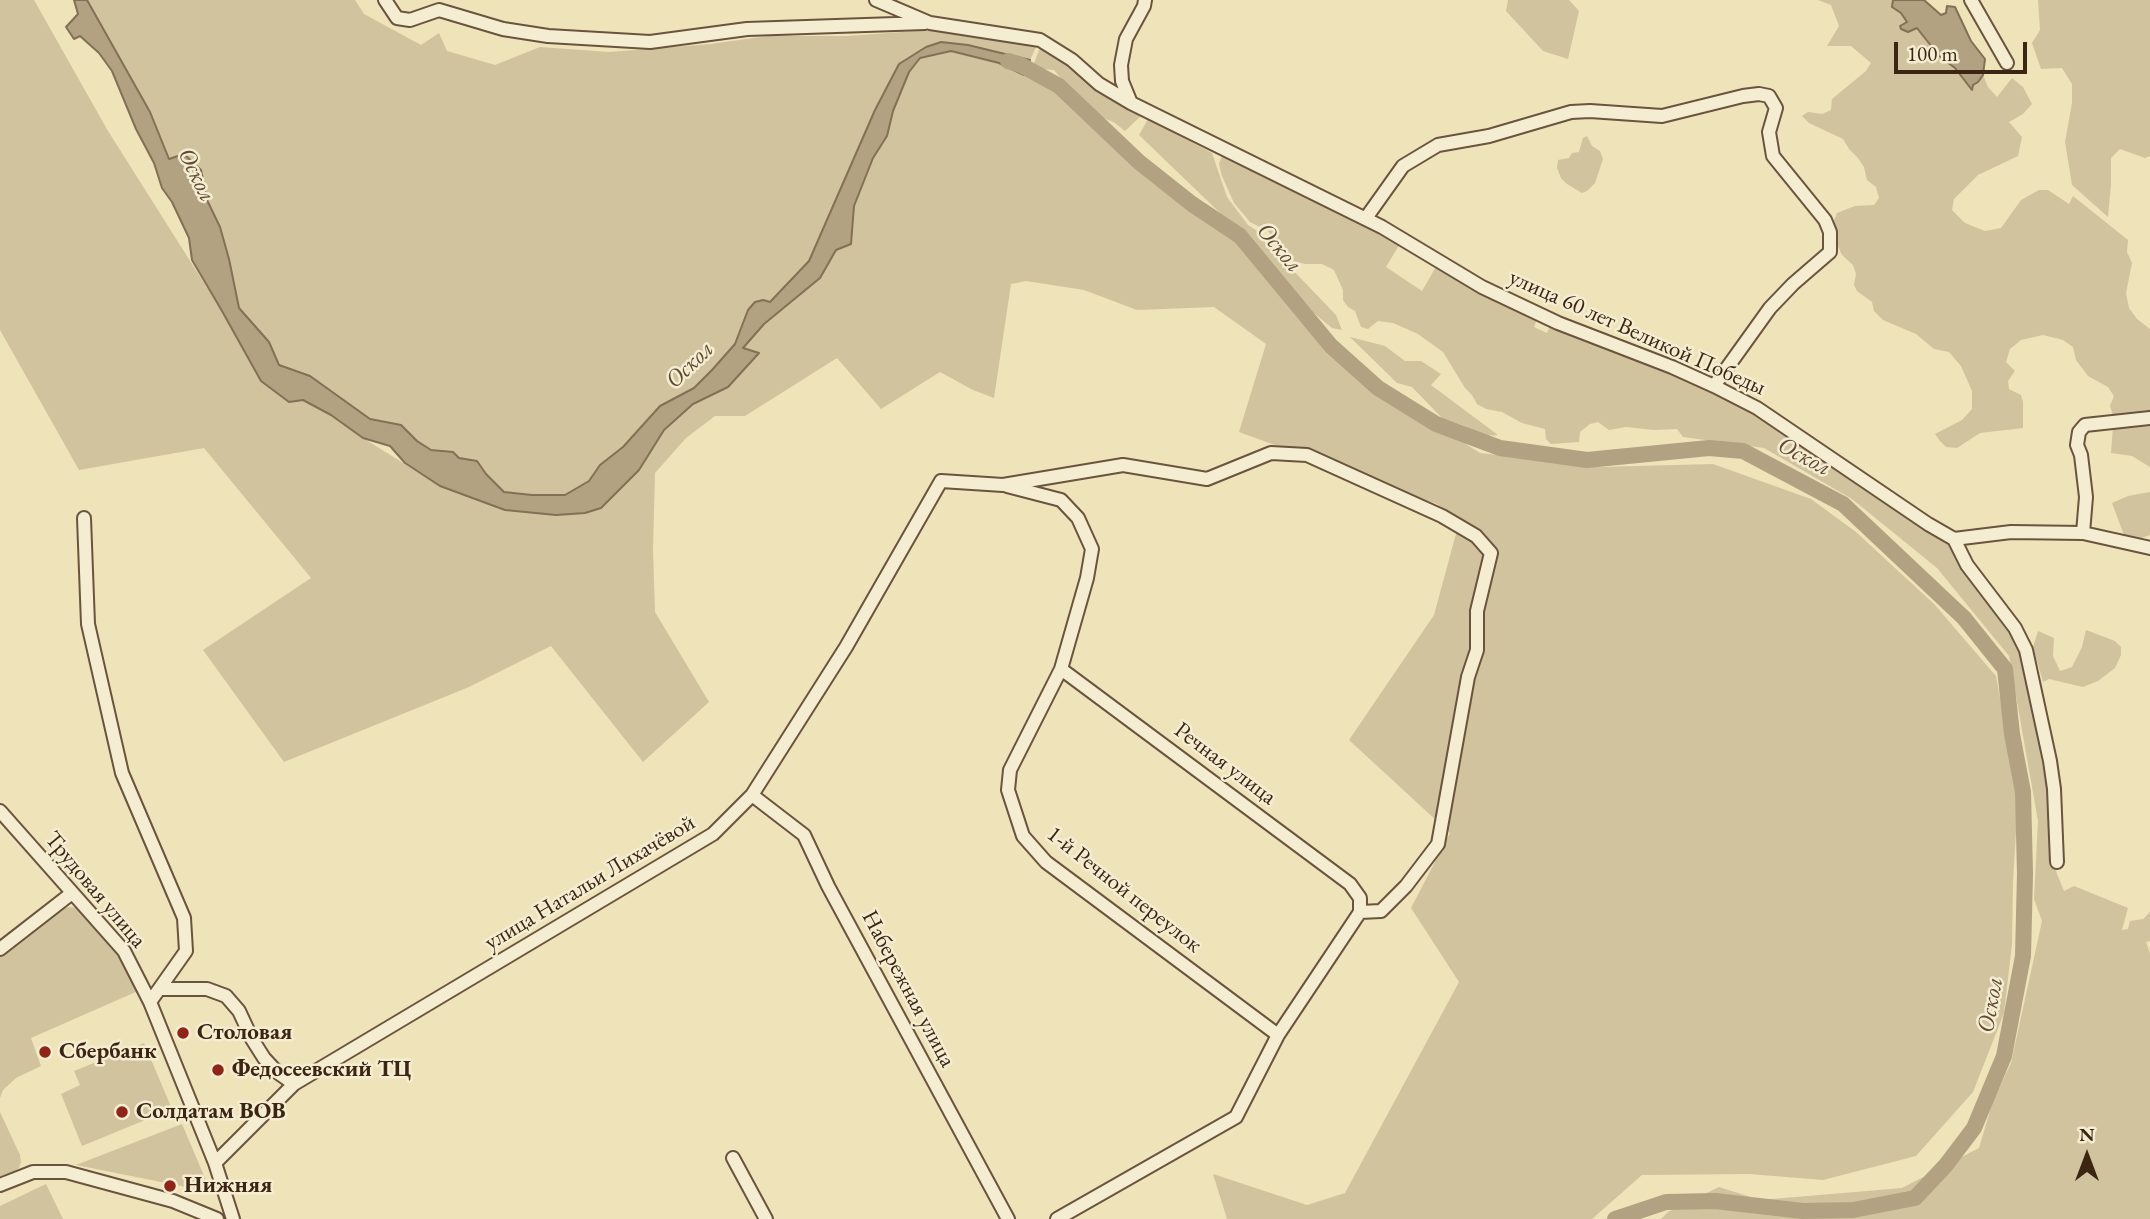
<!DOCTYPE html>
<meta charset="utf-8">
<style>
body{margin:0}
#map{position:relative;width:2150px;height:1219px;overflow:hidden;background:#efe3ba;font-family:"EB Garamond",serif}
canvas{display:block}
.north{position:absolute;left:2052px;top:1121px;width:70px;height:70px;-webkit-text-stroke:5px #f5edd2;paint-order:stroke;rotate:0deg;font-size:19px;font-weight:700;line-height:28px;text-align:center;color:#3d2513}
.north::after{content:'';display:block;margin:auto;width:24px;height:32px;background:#3d2513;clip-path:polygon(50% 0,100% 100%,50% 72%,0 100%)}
.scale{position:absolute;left:1894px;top:42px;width:133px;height:32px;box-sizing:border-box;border:4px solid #3d2513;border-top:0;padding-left:9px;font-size:21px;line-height:24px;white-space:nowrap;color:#3d2513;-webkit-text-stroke:5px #f5edd2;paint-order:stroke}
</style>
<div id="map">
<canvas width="2150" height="1219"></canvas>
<div class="north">N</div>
<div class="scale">100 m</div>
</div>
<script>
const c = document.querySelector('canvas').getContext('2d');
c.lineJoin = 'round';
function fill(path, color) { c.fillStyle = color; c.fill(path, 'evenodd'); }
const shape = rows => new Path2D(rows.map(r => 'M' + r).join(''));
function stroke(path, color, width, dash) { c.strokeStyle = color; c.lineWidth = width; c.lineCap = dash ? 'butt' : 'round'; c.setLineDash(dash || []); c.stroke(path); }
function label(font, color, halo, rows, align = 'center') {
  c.font = font + ' "EB Garamond",serif'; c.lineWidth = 5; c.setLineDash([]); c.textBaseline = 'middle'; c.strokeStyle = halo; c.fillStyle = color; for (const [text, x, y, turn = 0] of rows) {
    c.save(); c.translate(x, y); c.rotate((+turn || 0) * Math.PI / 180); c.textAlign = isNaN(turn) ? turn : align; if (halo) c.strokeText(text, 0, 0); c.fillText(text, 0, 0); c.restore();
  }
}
fill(shape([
 [0,0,34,0,108,131,271,389,303,400,331,415,363,438,440,486,556,515,639,470,664,430,693,404,728,387,759,354,742,348,764,324,820,278,836,250,851,244,854,206,873,158,887,136,893,111,909,72,920,58,951,51,999,63,1024,75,1059,86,1139,162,1192,204,1240,236,1331,346,1378,388,1480,453,1600,467,1713,464,1811,499,1856,532,1934,604,1996,676,2018,798,2013,882,2012,944,2004,1013,1973,1092,1916,1156,1823,1180,1749,1174,1642,1175,1592,1219,1227,1219,1213,1174,1307,1205,1345,1193,1459,982,1411,908,1450,833,1349,740,1434,615,1460,519,1437,504,1239,432,1266,344,1214,307,1137,310,1084,290,1026,281,1011,284,994,398,973,390,940,372,881,409,837,358,745,416,715,416,686,438,655,473,653,550,655,612,709,702,643,762,551,646,469,687,284,762,203,650,311,578,204,448,79,470,0,330],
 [87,0,355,0,364,14,421,45,439,33,447,51,495,65,540,47,609,52,711,44,767,36,848,36,956,28,1038,43,1030,60,968,45,941,42,899,64,875,110,809,261,770,303,763,300,755,302,748,310,735,344,712,370,694,388,660,406,623,447,600,465,589,481,565,495,532,495,504,492,486,474,477,461,459,458,453,452,431,450,417,441,401,425,370,419,310,376,279,365,269,342,239,308,229,259,220,227,207,200,201,170,169,159,150,112],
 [1508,0,1569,0,1579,11,1568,59,1543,51,1506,11],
 [1818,0,1893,0,1892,7,1901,13,1907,22,1917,28,1939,56,1955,68,1971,89,1973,85,1978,82,1983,75,1988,87,1997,97,2012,78,2023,87,2032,104,2023,114,2009,122,2022,137,2018,156,1978,175,1954,199,1952,210,1965,223,1985,231,2001,228,2021,200,2039,190,2048,190,2069,204,2073,196,2128,240,2127,252,2132,263,2126,293,2129,308,2137,319,2150,329,2150,411,2114,418,2110,406,2114,396,2108,387,2088,376,2076,360,2073,347,2063,340,2043,335,2021,340,2010,349,2006,362,2015,371,2008,381,2009,389,2021,395,2023,402,2023,428,1980,433,1957,448,1946,447,1940,441,1935,434,1962,420,1972,409,1972,391,1961,366,1949,352,1934,349,1916,334,1883,320,1874,311,1872,302,1857,291,1854,285,1856,274,1853,265,1842,255,1836,242,1833,223,1837,213,1855,206,1874,205,1879,198,1876,187,1867,180,1864,167,1858,158,1849,149,1843,139,1809,123,1802,116,1808,112,1822,114,1831,110,1832,99,1866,71,1871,63,1851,46,1827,46,1839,26,1831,5],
 [2038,0,2150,0,2150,156,2145,158,2120,149,2111,158,2111,184,2108,217,2072,185,2065,142,2072,103,2072,84,2062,68,2041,69,2032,43,2040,30],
 [1042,43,1143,114,1125,131,1115,123,1086,110,1054,70,1032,68],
 [1148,119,1212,153,1227,197,1248,225,1271,240,1287,264,1336,315,1342,330,1332,328,1303,304,1244,236,1139,135],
 [1587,136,1592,146,1600,151,1603,159,1595,183,1587,191,1582,193,1567,184,1561,178,1557,168,1558,160,1569,158,1572,153,1579,152,1583,138],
 [1222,156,1264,174,1401,242,1386,267,1422,291,1437,265,1511,308,1537,319,1534,327,1547,333,1551,324,1649,364,1739,404,1949,545,2007,623,2026,669,2047,792,2050,844,2057,874,2064,891,2074,886,2128,908,2122,930,2128,929,2130,921,2143,919,2150,912,2150,941,2146,942,2150,953,2150,1219,1661,1219,1668,1212,1719,1187,1760,1200,1902,1188,1979,1148,1993,1101,2011,1063,2042,921,2034,899,2038,821,2009,656,1937,568,1852,499,1764,448,1683,437,1677,429,1654,430,1626,427,1609,430,1598,422,1590,424,1580,432,1579,442,1551,444,1546,439,1545,429,1522,423,1502,412,1486,409,1477,404,1472,395,1465,388,1443,352,1418,334,1393,323,1378,321,1368,329,1361,327,1355,311,1348,307,1343,300,1343,290,1334,270,1322,264,1305,264,1290,260,1268,231,1250,222,1234,203,1222,176,1219,164],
 [1350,337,1385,346,1405,361,1421,361,1441,374,1431,385,1498,435,1481,436,1465,426,1442,418,1412,387,1397,383],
 [2150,422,2150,467,2132,456,2111,453,2113,426],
 [2150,492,2150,535,2127,543,2112,503,2128,496],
 [2086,630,2115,641,2121,647,2121,655,2115,668,2098,681,2083,687,2049,679,2043,682,2033,647,2038,631,2054,638,2053,656,2060,671,2072,667,2082,647],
 [70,907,78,908,121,955,138,991,31,1038,41,1066,16,1078,3,1090,0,1098,0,956,50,916,63,908],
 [144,1043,172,1109,82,1146,61,1094,80,1085,74,1071],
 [0,1112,20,1155,21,1162,19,1168,14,1172,0,1178],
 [182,1124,211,1192,76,1165],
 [46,1184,63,1219,0,1219,0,1206]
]), '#d1c39e');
const water = shape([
 [74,0,87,0,150,112,169,159,184,154,201,170,207,200,220,227,229,259,239,308,269,342,279,365,310,376,370,419,401,425,417,441,431,450,453,452,459,458,477,461,486,474,504,492,532,495,565,495,589,481,600,465,623,447,660,406,694,388,712,370,735,344,748,310,755,302,763,300,770,302,809,261,875,110,899,64,926,47,941,42,968,45,1030,60,1024,75,999,63,951,51,920,58,909,72,893,111,887,136,873,158,854,206,851,244,836,250,820,278,764,324,743,348,759,353,728,387,693,404,664,430,639,470,601,508,585,513,556,515,505,510,440,486,405,463,390,446,363,438,331,415,303,400,289,402,261,381,222,311,192,260,189,238,172,202,162,188,154,163,136,129,112,71,99,53,80,36,74,39,66,27,78,14,74,0],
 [1893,0,1924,0,1941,15,1946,13,1947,6,1955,7,1971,41,1985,59,1983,75,1978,82,1973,85,1972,90,1955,68,1939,56,1917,28,1908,32,1901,29,1900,26,1907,22,1901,13,1892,7,1893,0]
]);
fill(water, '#b2a281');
stroke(water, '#837055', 2);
stroke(shape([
 [1008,61,1021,65,1059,86,1139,162,1192,204,1240,236,1331,346,1378,388,1436,424,1500,448,1587,460,1709,448,1743,451,1843,504,1964,618,2005,669,2012,734,2023,792,2025,874,2023,956,2004,1056,1974,1128,1946,1165,1915,1198,1853,1210,1803,1211,1715,1201,1666,1202,1615,1219]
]), '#b2a281', 16);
const minor = shape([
 [385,0,397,18,410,20,439,10,503,29,548,36,650,42,747,29,925,23],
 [876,0,930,23,1040,40,1072,60,1099,84,1131,103,1382,227,1482,287,1558,323,1672,367,1714,386,1757,408,1928,524,1954,539,1967,565,2015,628,2026,650,2050,761,2054,789,2057,862],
 [1971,0,2007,63],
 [1131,103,1122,81,1121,65,1126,39,1144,6,1145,0],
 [1366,218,1403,166,1438,145,1489,136,1571,112,1590,111,1662,116,1743,96,1759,94,1769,96,1776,108,1769,132,1773,156,1825,220,1830,232,1830,252,1793,284,1770,308,1714,386],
 [1007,486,1061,500,1078,518,1092,549,1087,578,1061,669,1010,770,1008,790,1023,836,1046,862,1278,1035],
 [84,518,88,624,122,773,184,918,186,951,150,1002],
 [2083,533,2086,497,2081,455,2077,445,2079,432,2085,425,2150,418],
 [1954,539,2011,532,2083,533,2150,548],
 [752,795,804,835,828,886,1008,1219],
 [0,811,124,951,150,1002,215,1163,233,1219],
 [0,949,72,893],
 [160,989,207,989,226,996,239,1011,252,1039,264,1058,277,1072,294,1084],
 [733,1158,766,1219],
 [215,1163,294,1084,713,834,752,795,846,647,941,481,1003,485,1123,465,1207,479,1271,453,1307,455,1442,516,1476,536,1491,553,1477,611,1477,650,1468,677,1438,844,1406,886,1381,911,1360,912],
 [0,1185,33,1172,66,1172,173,1201,217,1219],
 [1057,1219,1236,1117,1278,1035,1360,912,1360,898,1350,884,1061,669]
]);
stroke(minor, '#6a543d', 16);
stroke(minor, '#f5edd2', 12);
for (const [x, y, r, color] of [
 [183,1033,7,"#8f2418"],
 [45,1052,7,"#8f2418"],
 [218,1070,7,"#8f2418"],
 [122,1112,7,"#8f2418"],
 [170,1186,7,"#8f2418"]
]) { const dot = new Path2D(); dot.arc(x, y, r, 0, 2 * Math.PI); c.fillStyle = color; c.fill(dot); stroke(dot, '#f5edd2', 2.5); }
label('23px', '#3d2513', '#f5edd2', [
 ["улица 60 лет Великой Победы",1637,333,24],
 ["Речная улица",1225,764,37],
 ["улица Натальи Лихачёвой",590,883,-31],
 ["Трудовая улица",95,890,50],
 ["1-й Речной переулок",1124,890,38],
 ["Набережная улица",908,989,62]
]);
label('bold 23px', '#3d2513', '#f5edd2', [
 ["Столовая",197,1033],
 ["Сбербанк",59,1052],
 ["Федосеевский ТЦ",232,1070],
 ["Солдатам ВОВ",136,1112],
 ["Нижняя",184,1186]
], 'left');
label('italic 24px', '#604a34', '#f5edd2', [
 ["Оскол",196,175,64],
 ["Оскол",1279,248,50],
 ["Оскол",690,365,-44],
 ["Оскол",1804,457,28],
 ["Оскол",1991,1005,-80]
]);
</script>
